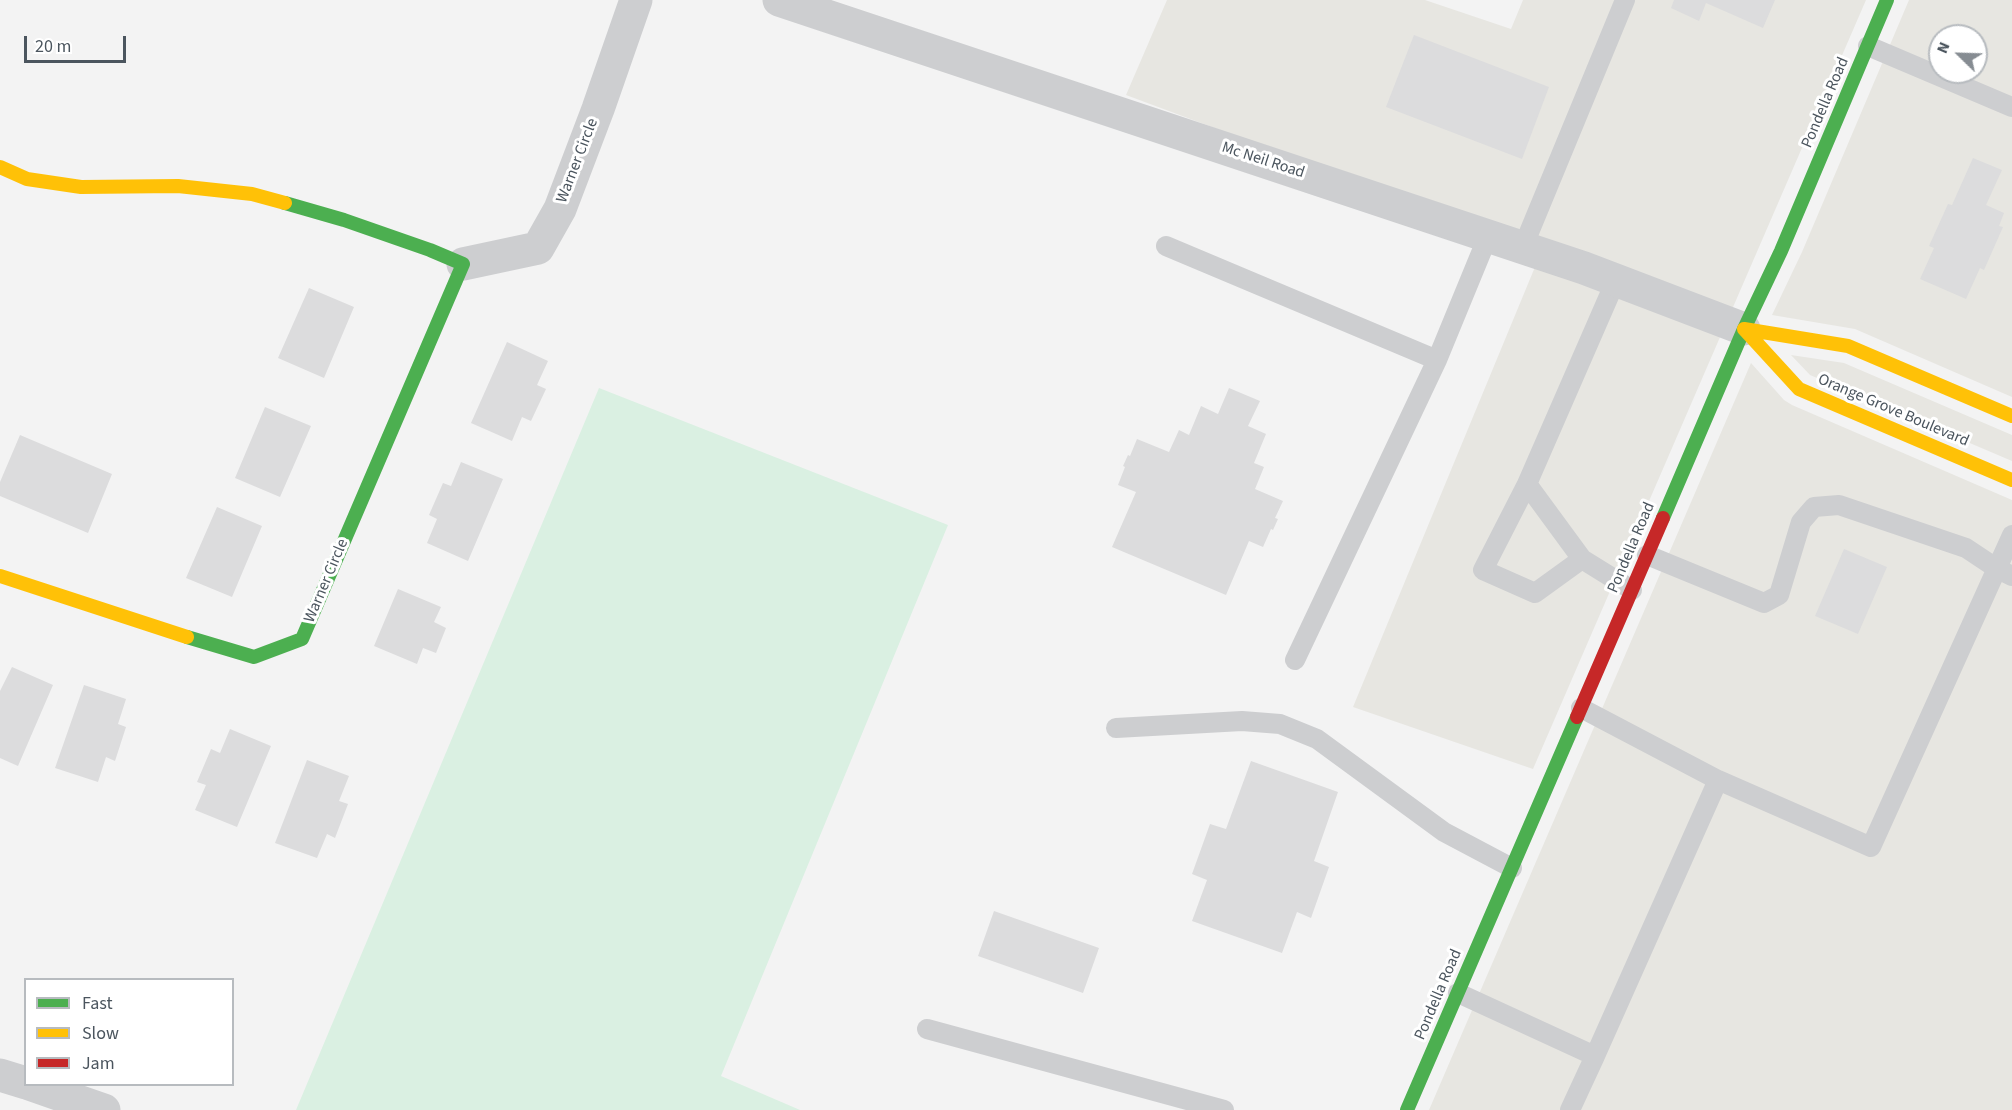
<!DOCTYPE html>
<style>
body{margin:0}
#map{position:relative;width:2012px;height:1110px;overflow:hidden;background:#f3f3f3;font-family:"Source Sans 3",sans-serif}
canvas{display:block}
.legend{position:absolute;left:24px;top:978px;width:210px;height:108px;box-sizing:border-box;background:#fff;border:2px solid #b7bbbf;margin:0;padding:8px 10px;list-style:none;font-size:18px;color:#4b555e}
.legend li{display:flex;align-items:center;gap:12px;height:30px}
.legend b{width:30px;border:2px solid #b7bbbf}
.north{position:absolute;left:1928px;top:24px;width:60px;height:60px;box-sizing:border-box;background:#fff;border:2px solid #b7bbbf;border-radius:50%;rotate:293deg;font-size:16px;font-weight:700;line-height:24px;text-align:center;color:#4b555e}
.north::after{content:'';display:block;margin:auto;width:21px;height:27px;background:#868c92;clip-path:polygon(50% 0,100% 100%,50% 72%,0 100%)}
.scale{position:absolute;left:24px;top:36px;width:102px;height:27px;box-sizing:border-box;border:3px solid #4b555e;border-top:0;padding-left:8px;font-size:18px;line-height:21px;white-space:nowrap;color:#4b555e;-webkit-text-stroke:4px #fff;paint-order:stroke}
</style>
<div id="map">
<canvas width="2012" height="1110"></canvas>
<ul class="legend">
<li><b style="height:8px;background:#4caf50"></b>Fast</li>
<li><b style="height:8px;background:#ffc107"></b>Slow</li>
<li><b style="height:8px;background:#c62828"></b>Jam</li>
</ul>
<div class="north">N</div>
<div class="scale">20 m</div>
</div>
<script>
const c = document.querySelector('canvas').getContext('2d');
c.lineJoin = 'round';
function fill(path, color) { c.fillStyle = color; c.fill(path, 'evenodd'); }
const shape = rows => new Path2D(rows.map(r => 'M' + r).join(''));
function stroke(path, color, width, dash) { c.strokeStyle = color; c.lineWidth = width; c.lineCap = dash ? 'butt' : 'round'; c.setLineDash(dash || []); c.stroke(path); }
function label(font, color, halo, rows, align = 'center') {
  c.font = font + ' "Source Sans 3",sans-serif'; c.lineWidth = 6; c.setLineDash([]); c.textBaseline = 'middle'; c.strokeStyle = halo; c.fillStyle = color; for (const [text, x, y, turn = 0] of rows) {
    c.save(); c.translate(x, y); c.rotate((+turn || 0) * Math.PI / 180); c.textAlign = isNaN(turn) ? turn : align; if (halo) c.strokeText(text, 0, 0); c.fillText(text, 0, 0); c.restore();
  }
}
fill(shape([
 [1167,0,1425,0,1511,29,1523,0,1866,0,1533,769,1353,707,1542,250,1126,95],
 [1909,0,2012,0,2012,397,1855,329,1772,315,1802,252],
 [1940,36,1976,36,1976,72,1940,72],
 [1791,355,1844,363,2012,435,2012,461,1810,375],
 [1751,363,1784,400,1792,405,2012,500,2012,1110,1429,1110]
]), '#e7e6e1');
fill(shape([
 [599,388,948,525,721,1076,800,1110,296,1110]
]), '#daf0e2');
fill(shape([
 [1674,0,1775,0,1763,28,1706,3,1699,21,1671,8],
 [1414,35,1549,87,1522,159,1386,107],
 [1973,158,2002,170,1986,205,2004,213,1999,226,2003,227,1984,270,1980,268,1966,299,1920,279,1934,248,1929,246,1948,204,1952,205],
 [309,288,354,307,324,378,278,358],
 [507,342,548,361,537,385,546,389,531,421,522,417,512,441,471,423],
 [1229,388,1260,401,1248,426,1266,434,1254,463,1264,467,1255,489,1283,501,1275,518,1278,519,1273,530,1271,529,1263,547,1249,541,1226,595,1112,547,1136,492,1118,485,1125,467,1123,466,1128,455,1130,456,1137,439,1169,452,1179,430,1189,435,1201,406,1218,414],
 [265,407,311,426,280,497,235,478],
 [20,435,112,474,88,533,0,496,0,482],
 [461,462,503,479,468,561,427,543,437,519,429,515,443,483,451,486],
 [217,507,262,526,232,597,186,578],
 [1844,549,1887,567,1858,634,1815,616],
 [398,589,441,607,434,622,446,628,436,653,423,648,417,664,374,646],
 [12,667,53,685,18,766,0,758,0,691],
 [84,685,126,699,118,724,126,727,115,761,106,757,98,782,55,768],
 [230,729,271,746,237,827,195,810,206,785,197,782,211,749,220,753],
 [307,760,349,776,339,801,348,804,335,838,327,834,317,858,275,843],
 [1251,761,1338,792,1314,861,1329,867,1311,918,1297,912,1282,953,1192,921,1207,880,1192,874,1210,824,1226,829],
 [994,911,1099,948,1083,993,978,956]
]), '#dcdcdd');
stroke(shape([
 [1868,46,2012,107],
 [1166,246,1437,360,1488,236],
 [1523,247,1625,0],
 [1616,280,1527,484,1582,559,1632,590],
 [1527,484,1483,570,1535,593,1582,559],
 [1647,555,1764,603,1779,595,1801,522,1814,507,1839,505,1966,548,1996,568,2012,576],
 [1295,660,1437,360],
 [1581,708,1718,780,1871,847,2012,535],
 [1116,728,1242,721,1280,724,1317,739,1444,832,1512,868],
 [1458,993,1595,1056,1570,1110],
 [927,1029,1224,1110],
 [1595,1056,1718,780]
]), '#cdced0', 20);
stroke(shape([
 [779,0,1584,268,1744,329],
 [463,264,538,248,560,209,598,109,636,0],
 [0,1075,26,1083],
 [29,1084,104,1110]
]), '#cdced0', 33);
stroke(shape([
 [1663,518,1744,329,1781,251,1887,0],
 [187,637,254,657,302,639,463,264,430,250,344,220,285,203],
 [1407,1110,1577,717]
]), '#4caf50', 14);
stroke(shape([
 [0,167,27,179,81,187,178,186,252,194,285,203],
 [1744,329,1799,389,2012,480],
 [1744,329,1848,346,2012,416],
 [0,576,187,637]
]), '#ffc107', 14);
stroke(shape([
 [1577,717,1663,518]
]), '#c62828', 14);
label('16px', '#4b555e', '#fff', [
 ["Pondella Road",1826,103,-67],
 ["Warner Circle",578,161,-69],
 ["Mc Neil Road",1263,161,18],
 ["Orange Grove Boulevard",1893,411,23],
 ["Pondella Road",1632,548,-67],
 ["Warner Circle",327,581,-67],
 ["Pondella Road",1439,995,-67]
]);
</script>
